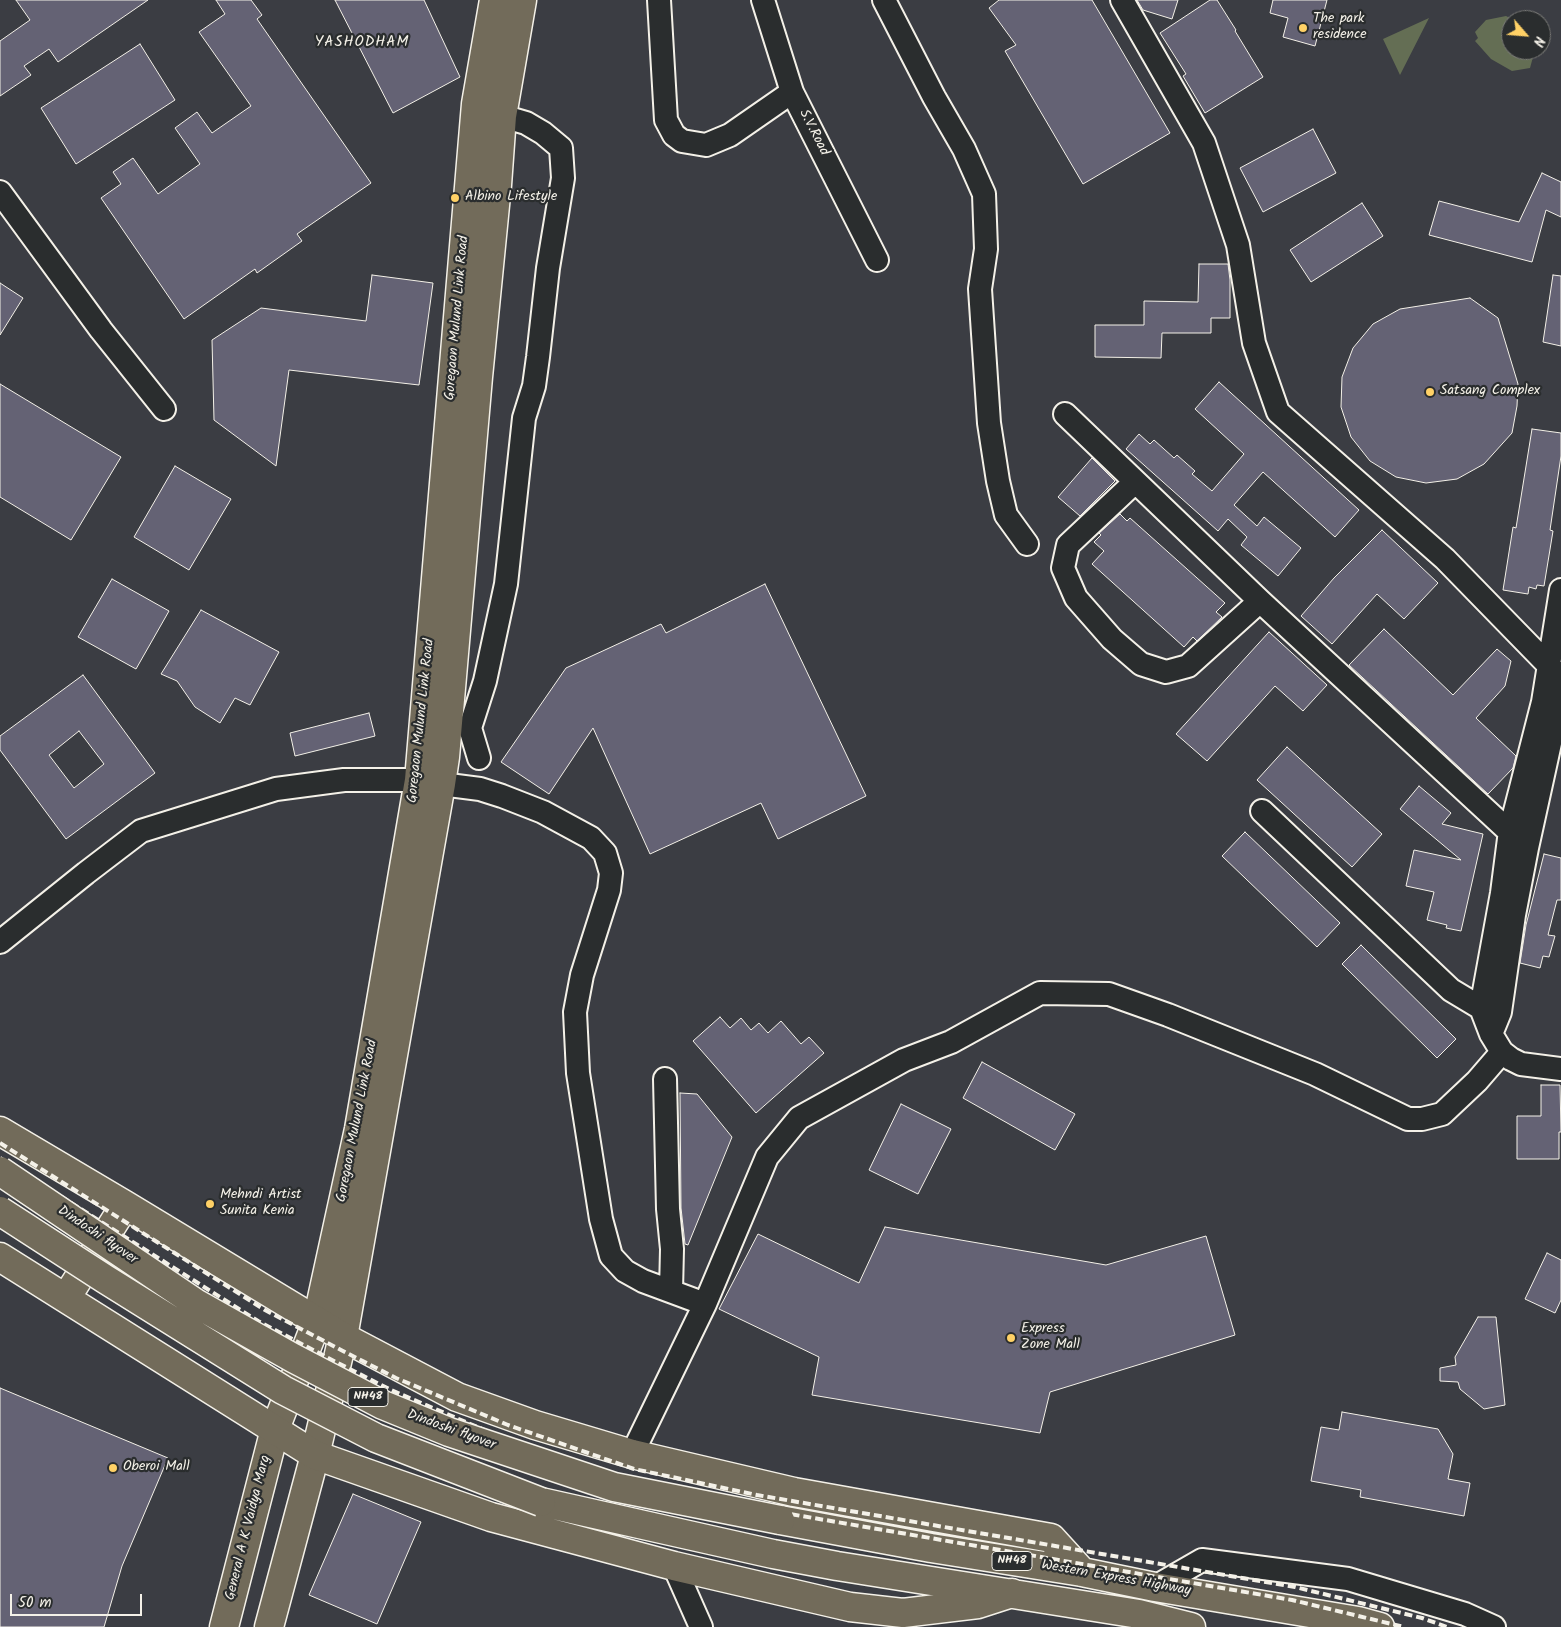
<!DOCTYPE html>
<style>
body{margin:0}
#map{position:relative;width:1561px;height:1627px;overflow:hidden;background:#3b3d43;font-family:Kalam,sans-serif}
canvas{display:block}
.north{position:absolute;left:1501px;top:10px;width:50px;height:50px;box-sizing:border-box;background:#2a2d2e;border:1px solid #7b7b78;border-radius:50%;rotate:117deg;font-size:14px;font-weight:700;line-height:20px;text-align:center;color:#f4f1e8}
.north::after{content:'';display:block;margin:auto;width:18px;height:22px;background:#ffd166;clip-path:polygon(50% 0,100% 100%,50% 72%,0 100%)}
.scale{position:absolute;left:10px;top:1594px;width:132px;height:22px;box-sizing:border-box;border:2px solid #f4f1e8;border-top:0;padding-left:6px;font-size:15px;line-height:18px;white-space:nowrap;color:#f4f1e8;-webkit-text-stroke:4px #2a2d2e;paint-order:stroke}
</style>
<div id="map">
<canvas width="1561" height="1627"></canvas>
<div class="north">N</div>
<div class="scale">50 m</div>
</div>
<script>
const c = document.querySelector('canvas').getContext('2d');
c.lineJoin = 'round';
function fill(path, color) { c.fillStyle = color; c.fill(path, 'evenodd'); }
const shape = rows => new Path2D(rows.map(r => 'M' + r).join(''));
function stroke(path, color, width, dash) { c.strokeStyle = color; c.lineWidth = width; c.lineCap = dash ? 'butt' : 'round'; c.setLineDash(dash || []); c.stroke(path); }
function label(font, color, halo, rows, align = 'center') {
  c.font = font + ' Kalam,sans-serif'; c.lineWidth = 4.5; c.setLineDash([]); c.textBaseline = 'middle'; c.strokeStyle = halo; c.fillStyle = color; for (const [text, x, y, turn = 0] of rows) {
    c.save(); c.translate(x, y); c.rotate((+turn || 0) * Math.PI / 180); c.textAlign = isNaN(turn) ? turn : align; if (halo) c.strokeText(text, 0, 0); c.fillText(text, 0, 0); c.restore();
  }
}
fill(shape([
 [1506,16,1514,20,1511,20,1511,50,1538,50,1538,52,1533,57,1530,68,1512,71,1491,59,1475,41,1478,38,1475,32,1486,20],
 [1429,18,1400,75,1383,39]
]), '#646e54');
const building = shape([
 [16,0,148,0,58,62,49,49,24,66,31,75,0,96,0,41,30,20,16,0],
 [216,0,251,0,262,15,257,19,371,183,297,234,302,241,257,273,255,269,184,319,101,198,121,184,113,172,133,158,158,194,200,164,175,128,197,112,212,133,251,106,199,32,225,14,216,0],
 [335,0,424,0,460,77,393,113,335,0],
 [999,0,1092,0,1170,133,1083,184,1005,51,1016,45,989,8,999,0],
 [1137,0,1178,0,1172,19,1143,10,1137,0],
 [1210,0,1217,0,1236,30,1235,31,1263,77,1205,113,1183,76,1186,74,1160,33,1210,0],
 [1273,0,1327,0,1315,46,1283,37,1288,18,1270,13,1273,0],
 [140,44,175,100,76,164,41,108,140,44],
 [1313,129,1336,173,1263,212,1240,168,1313,129],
 [1542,173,1561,182,1561,217,1546,210,1532,262,1429,235,1439,201,1519,222,1542,173],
 [1362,203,1383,236,1311,282,1290,250,1362,203],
 [1199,264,1228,264,1230,280,1230,318,1211,318,1211,333,1162,333,1161,358,1095,357,1095,325,1144,325,1144,301,1198,302,1199,264],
 [372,275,433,283,419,385,289,370,276,466,214,420,212,340,261,308,366,321,372,275],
 [1553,275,1561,276,1561,346,1543,342,1553,275],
 [0,283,23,298,0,335,0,283],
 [1470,298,1498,318,1518,384,1517,406,1512,433,1484,464,1457,479,1426,483,1396,477,1370,461,1351,437,1341,407,1342,377,1353,348,1373,324,1400,309,1470,298],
 [1219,382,1359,510,1335,537,1263,472,1234,505,1257,526,1264,517,1301,548,1278,576,1241,545,1247,537,1228,519,1218,531,1126,449,1139,434,1150,444,1154,440,1174,458,1177,455,1195,471,1192,474,1212,491,1244,454,1195,409,1219,382],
 [0,384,121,457,71,540,0,497,0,384],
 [1532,429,1561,433,1561,456,1550,530,1553,531,1544,586,1537,585,1536,589,1529,587,1528,594,1503,590,1513,527,1516,528,1532,429],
 [1092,458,1115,481,1080,516,1058,497,1092,458],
 [175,466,231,499,189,570,134,537,175,466],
 [1120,514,1127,521,1130,518,1225,603,1216,612,1222,617,1197,641,1193,637,1184,647,1092,564,1104,551,1094,542,1101,535,1099,533,1120,514],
 [1382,530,1438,583,1404,619,1377,594,1332,644,1301,616,1334,578,1382,530],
 [112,579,169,611,136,669,78,637,112,579],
 [765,584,866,796,778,839,761,803,650,854,593,728,549,794,501,762,566,668,661,624,666,633,765,584],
 [201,610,279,652,250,705,235,698,220,723,195,707,177,681,161,674,201,610],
 [1384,629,1453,695,1497,649,1511,661,1505,686,1476,718,1516,756,1513,768,1488,794,1349,665,1384,629],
 [1269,632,1327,685,1303,711,1275,686,1207,761,1176,734,1269,632],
 [83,675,155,773,66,839,0,750,0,736,83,675],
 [79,731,104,764,74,788,49,755,79,731],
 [369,713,375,736,295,756,290,733,369,713],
 [1287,747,1382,834,1352,867,1257,780,1287,747],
 [1419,786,1451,813,1442,824,1483,834,1461,931,1446,928,1447,925,1427,920,1434,892,1406,886,1414,850,1461,860,1400,809,1419,786],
 [1245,832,1340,923,1317,947,1222,856,1245,832],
 [1544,854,1561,858,1561,900,1557,900,1548,935,1555,936,1549,957,1543,956,1540,968,1520,963,1526,925,1544,854],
 [1361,945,1456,1039,1437,1058,1342,964,1361,945],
 [720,1017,730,1028,741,1018,751,1030,759,1023,768,1033,781,1021,801,1044,809,1037,824,1053,756,1113,693,1041,720,1017],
 [982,1062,1075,1114,1055,1150,963,1098,982,1062],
 [1541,1085,1560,1085,1561,1132,1559,1132,1559,1159,1517,1159,1517,1116,1541,1116,1541,1085],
 [680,1093,697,1094,732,1137,688,1245,685,1244,681,1208,680,1093],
 [901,1104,951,1129,918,1194,869,1170,901,1104],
 [885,1227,1106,1265,1206,1236,1235,1335,1050,1392,1040,1433,812,1395,819,1357,719,1309,758,1234,859,1283,885,1227],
 [1547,1253,1561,1260,1561,1300,1555,1313,1525,1299,1547,1253],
 [1478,1317,1496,1317,1505,1405,1484,1409,1460,1389,1458,1382,1440,1381,1440,1368,1456,1365,1455,1357,1478,1317],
 [0,1388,168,1458,122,1566,104,1627,0,1627,0,1388],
 [1342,1412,1438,1429,1453,1454,1448,1479,1470,1483,1464,1516,1360,1497,1361,1490,1311,1481,1321,1427,1339,1430,1342,1412],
 [353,1494,421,1522,377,1624,309,1595,353,1494]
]);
fill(building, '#646274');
stroke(building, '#f4f1e8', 1);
const minor = shape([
 [659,0,666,120,674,135,682,141,706,145,730,135,792,92],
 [763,0,792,92,877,260],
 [884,0,934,97,964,149,984,194,986,249,980,289,989,423,998,481,1006,515,1027,544],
 [1122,0,1204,143,1238,245,1254,343,1278,412,1445,559,1561,678],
 [0,192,101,330,164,409],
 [1065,414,1260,601,1527,848],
 [1135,482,1068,545,1063,568,1076,598,1112,639,1141,664,1166,672,1188,666,1260,601],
 [1561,590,1543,702,1510,831,1502,893,1481,1008,1491,1034,1502,1052,1511,1059,1521,1064,1561,1069],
 [479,758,470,728,485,681,506,584,524,418,534,386,538,357,548,268,563,178,561,148,543,133,526,123,502,116],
 [441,784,480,789,502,796,543,812,591,838,605,853,611,873,609,890,582,975,575,1012,578,1073,601,1219,611,1256,625,1271,643,1281,705,1304],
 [1262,811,1451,990,1481,1008,1494,1011],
 [0,942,86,873,141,831,276,789,344,780,419,780],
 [1491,1034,1500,1012,1514,915,1527,848,1561,693],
 [665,1079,668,1209,672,1249,671,1291],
 [632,1454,705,1304,767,1157,799,1118,904,1060,951,1042,1040,993,1109,994,1168,1015,1315,1074,1408,1119,1422,1119,1442,1114,1477,1081,1502,1052],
 [674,1566,701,1627],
 [1155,1587,1202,1560,1348,1579,1465,1614,1494,1627]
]);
const major = shape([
 [224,1627,275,1429,317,1321,359,1129,419,780,476,104,494,0],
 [269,1627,315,1455,343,1337,441,784,445,757,478,377,497,185,502,116,522,0]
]);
const highway = shape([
 [0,1131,125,1205,343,1337,457,1397,535,1425,632,1454,794,1492,1051,1538,1082,1572],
 [0,1257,315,1455,491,1517,674,1566,850,1607,903,1613,978,1604,1012,1593],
 [66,1298,125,1205],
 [541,1502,773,1554,837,1566,1139,1614,1191,1627],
 [780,1520,931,1548,1082,1572,1155,1587,1358,1621,1380,1627]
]);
stroke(minor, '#f4f1e8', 26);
stroke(major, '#f4f1e8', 31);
stroke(highway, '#f4f1e8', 31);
stroke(minor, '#2a2d2e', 22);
stroke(major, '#726b5a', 28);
stroke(highway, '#726b5a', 28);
stroke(shape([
 [0,1143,265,1310,341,1350,396,1378,508,1425,634,1469,757,1495,1295,1587,1422,1618,1447,1627],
 [0,1158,258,1321,336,1362,391,1390,503,1438,630,1482,755,1508,1292,1600,1404,1627]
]), '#f4f1e8', 4, [8, 4]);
const highwayBridge = shape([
 [0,1171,197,1304,293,1358,383,1405,449,1432,614,1487,780,1520],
 [0,1211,105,1279,283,1390,376,1438,541,1502]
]);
stroke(highwayBridge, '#f4f1e8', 31, []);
stroke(highwayBridge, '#726b5a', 28);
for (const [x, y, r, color] of [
 [1303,28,5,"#ffd166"],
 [455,198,5,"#ffd166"],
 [1430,392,5,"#ffd166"],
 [210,1204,5,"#ffd166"],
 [1011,1338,5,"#ffd166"],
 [113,1468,5,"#ffd166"]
]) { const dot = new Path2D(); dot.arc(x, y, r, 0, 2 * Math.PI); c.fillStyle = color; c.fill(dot); stroke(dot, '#2a2d2e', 2); }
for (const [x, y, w] of [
 [368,1397,40],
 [1012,1561,40]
]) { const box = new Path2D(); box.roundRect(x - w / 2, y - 9.5, w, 19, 4); c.fillStyle = '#2a2d2e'; c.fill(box); stroke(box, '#f4f1e8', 1); }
label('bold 12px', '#f4f1e8', null, [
 ["NH48",368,1397],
 ["NH48",1012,1561]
]);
label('14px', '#f4f1e8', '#2a2d2e', [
 ["The park",1313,20],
 ["residence",1313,36],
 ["Albino Lifestyle",465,198],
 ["Satsang Complex",1440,392],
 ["Mehndi Artist",220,1196],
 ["Sunita Kenia",220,1212],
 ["Express",1021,1330],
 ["Zone Mall",1021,1346],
 ["Oberoi Mall",123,1468]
], 'left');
label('14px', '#f4f1e8', '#2a2d2e', [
 ["S.V.Road",813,133,63],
 ["Goregaon Mulund Link Road",458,318,-85],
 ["Goregaon Mulund Link Road",422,721,-84],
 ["Goregaon Mulund Link Road",358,1121,-79],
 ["Dindoshi flyover",97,1236,34],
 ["Dindoshi flyover",451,1431,20],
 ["General A K Vaidya Marg",249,1528,-76],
 ["Western Express Highway",1116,1579,10]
]);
c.letterSpacing = '1px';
label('15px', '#f4f1e8', '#2a2d2e', [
 ["YASHODHAM",362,43]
]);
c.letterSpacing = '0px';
</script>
